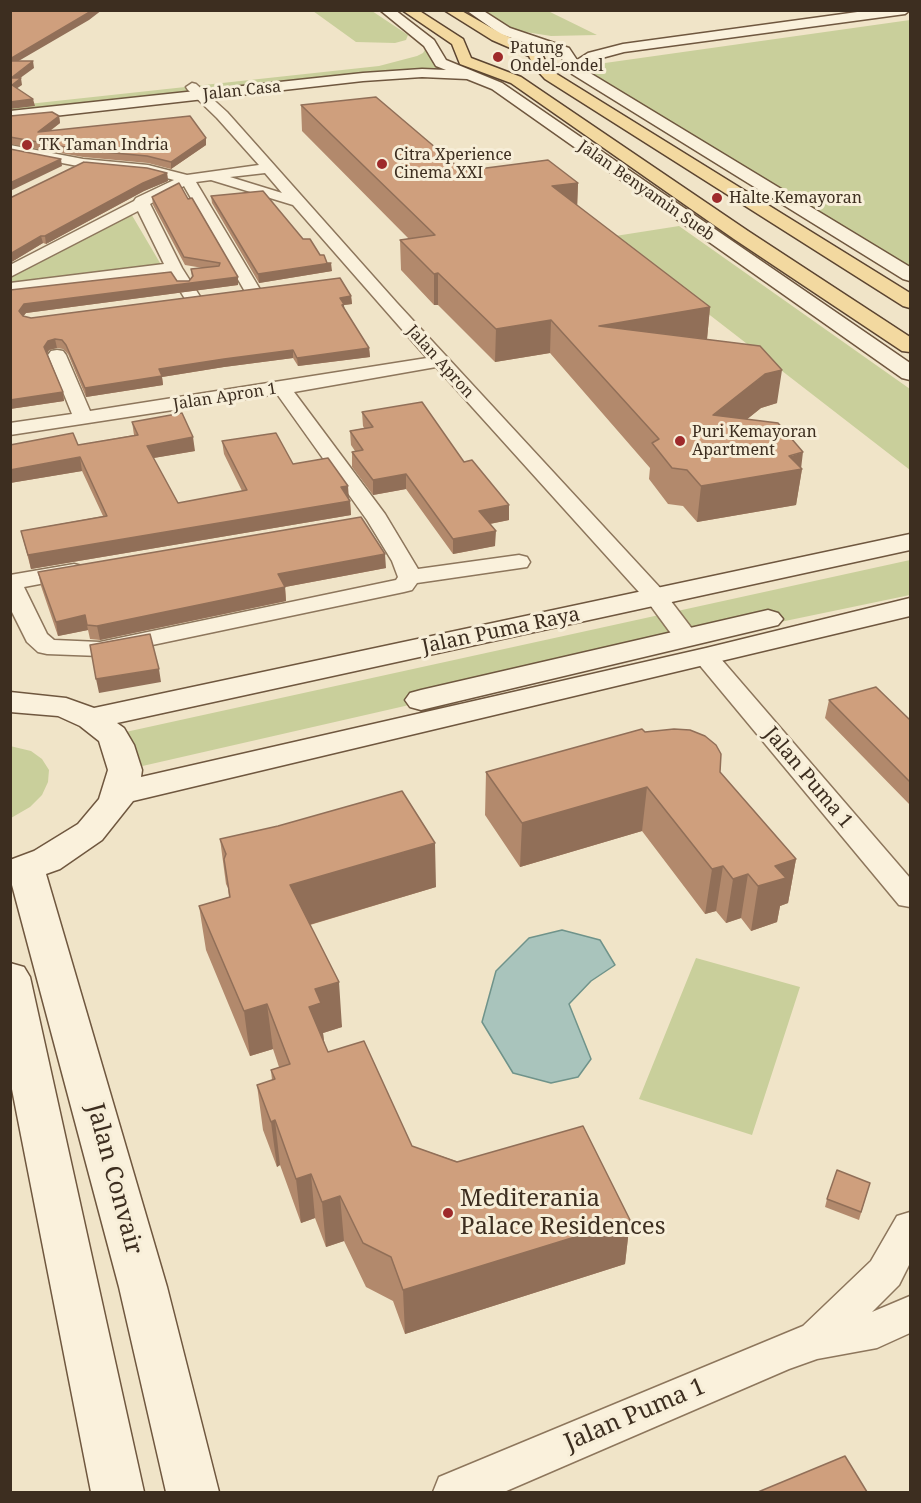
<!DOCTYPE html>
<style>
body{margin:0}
#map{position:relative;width:921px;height:1503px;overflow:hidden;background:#f0e4c8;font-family:"Noto Serif",serif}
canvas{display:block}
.frame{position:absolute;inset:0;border:12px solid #3d2e20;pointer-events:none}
</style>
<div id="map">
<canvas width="921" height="1503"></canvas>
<div class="frame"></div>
</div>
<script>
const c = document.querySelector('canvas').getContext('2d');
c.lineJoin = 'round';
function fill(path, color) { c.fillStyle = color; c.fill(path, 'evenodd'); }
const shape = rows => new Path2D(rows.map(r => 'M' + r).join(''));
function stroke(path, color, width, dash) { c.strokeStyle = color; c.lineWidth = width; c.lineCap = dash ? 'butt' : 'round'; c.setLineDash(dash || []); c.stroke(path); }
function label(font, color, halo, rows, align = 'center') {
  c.font = font + ' "Noto Serif",serif'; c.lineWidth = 6; c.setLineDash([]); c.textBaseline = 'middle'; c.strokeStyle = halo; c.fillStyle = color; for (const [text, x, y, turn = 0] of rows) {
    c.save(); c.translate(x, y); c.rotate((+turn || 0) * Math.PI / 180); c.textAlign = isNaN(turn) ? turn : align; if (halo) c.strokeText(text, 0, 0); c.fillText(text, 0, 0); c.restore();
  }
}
fill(shape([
 [313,11,372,11,408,35,406,40,395,43,356,42],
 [482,11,548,11,597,35,551,36,513,30],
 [910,20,910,266,589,74,605,63],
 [429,43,435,55,473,77,440,73,11,116,10,106,379,66,417,56,423,53],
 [130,212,163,268,11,287,10,277],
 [679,226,910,389,910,470,609,237],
 [910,560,910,595,689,641,125,770,112,735],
 [10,746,31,751,42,759,49,770,48,782,42,795,30,807,11,818],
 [696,958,800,987,752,1135,639,1099]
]), '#c9cf9b');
const water = shape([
 [562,930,600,940,615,965,591,981,569,1004,591,1059,578,1077,551,1083,513,1073,482,1022,496,971,529,938,562,930]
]);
fill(water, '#a9c4bc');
stroke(water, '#6f938a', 1.5);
const street = shape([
 [192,83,196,84,227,112,397,303,664,592,699,638,696,643,687,645,678,643,648,602,436,367,294,392,385,514,418,569,519,555,527,557,530,562,527,567,417,583,412,590,404,592,100,656,47,654,38,652,27,642,10,608,10,575,74,564,82,566,86,571,82,576,24,587,47,634,54,640,100,642,396,580,398,577,392,561,367,520,277,394,10,435,10,423,72,414,48,355,51,351,57,350,63,351,66,355,90,411,427,358,293,205,211,180,196,182,261,291,259,295,247,295,184,186,150,204,182,268,201,298,199,302,187,302,169,273,10,293,10,283,164,264,138,211,10,277,10,265,134,201,136,198,174,180,148,173,83,167,10,153,10,145,83,159,148,165,187,175,259,165,217,118,188,90,186,87,192,83],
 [265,173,282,193,230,177,265,173],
 [706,650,715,652,910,878,910,907,899,905,697,662,694,657,697,652,706,650],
 [910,1212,910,1263,899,1285,872,1312,910,1296,910,1333,877,1348,817,1359,789,1369,504,1492,433,1492,439,1477,803,1326,871,1261,897,1216,910,1212]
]);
const secondary = shape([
 [380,10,395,10,434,40,446,60,502,83,910,363,910,380,902,378,492,89,467,79,422,77,363,81,10,121,10,111,363,73,422,69,446,70,436,66,424,46,380,10],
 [466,10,482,10,510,28,569,48,577,60,588,53,623,44,872,10,910,10,905,14,624,52,598,59,585,70,910,267,910,281,903,279,572,74,559,54,500,34,466,10],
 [910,534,910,550,117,723,124,728,134,745,142,770,141,777,706,648,910,598,910,616,133,801,102,840,60,869,46,874,167,1287,219,1492,166,1492,119,1287,12,885,10,885,10,860,34,851,78,824,99,799,108,770,99,741,80,726,58,716,10,712,10,692,66,698,94,708,910,534],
 [768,610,778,613,783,619,778,625,421,710,410,707,405,700,410,693,421,690,768,610],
 [10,963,24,967,30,977,144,1492,91,1492,10,1079,10,963]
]);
const primary = shape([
 [402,10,418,10,463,39,471,58,521,77,748,231,910,337,910,352,902,351,734,239,511,83,460,64,452,44,402,10],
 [444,10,460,10,502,34,540,50,547,65,555,73,910,293,910,308,903,306,545,79,534,67,529,56,492,40,444,10]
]);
stroke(street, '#8d765c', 3);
stroke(secondary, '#6f573f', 3);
stroke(primary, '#5b4430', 3);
fill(street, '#faf1dc');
fill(secondary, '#faf1dc');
fill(primary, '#f3d9a0');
fill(shape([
 [301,105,463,171,578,183,577,206,710,307,707,339,777,403,761,408,747,419,802,469,796,505,697,522,683,506,668,504,649,479,650,468,550,353,495,362,438,305,434,305,401,270,400,240,409,239,302,131],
 [10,116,59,116,60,123,50,131,206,145,171,169,148,163,83,157,10,144],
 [167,173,168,181,144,191,46,244,43,243,10,263,10,198],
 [179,183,188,199,192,198,238,277,238,285,26,313,23,316,31,318,340,278,351,296,352,304,344,305,344,308,369,348,370,357,298,366,293,358,224,367,162,377,163,385,86,397,68,354,63,349,57,348,49,350,47,354,63,392,64,401,10,409,10,290,171,272,177,281,189,281,192,278,191,269,203,268,185,265,153,205,152,197],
 [211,196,303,239,320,255,332,271,259,283,212,203],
 [362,412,464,462,509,520,490,524,495,546,453,554,406,489,373,495,352,467,352,452,355,451,351,445,350,431,364,428,363,426],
 [132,422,195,451,153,458,178,503,242,491,224,454,222,441,293,464,349,499,350,501,351,515,31,569,21,531,103,516,82,471,10,483,10,445,78,445,134,435],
 [386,568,285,587,286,601,100,640,90,639,88,630,58,636,41,586,38,572],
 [829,700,910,720,910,805,825,718],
 [645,732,720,772,796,859,788,903,780,906,777,922,751,931,741,918,726,923,716,911,705,914,642,831,520,867,485,815,486,772],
 [220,839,436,887,310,925,342,1027,323,1033,324,1043,328,1052,412,1146,630,1220,625,1264,405,1334,393,1301,366,1287,344,1241,326,1247,315,1218,301,1223,280,1165,277,1167,263,1130,257,1085,272,1080,271,1070,279,1067,273,1049,250,1056,206,950,199,906,229,897,228,888,226,884],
 [870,1183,859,1220,825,1207,827,1199]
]), '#b2896c');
fill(shape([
 [93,10,102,10,89,20,10,66,10,59],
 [33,61,34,68,12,84,11,78],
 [21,78,22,85,13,91,12,85],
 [33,99,35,106,10,109,10,102],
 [59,116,60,123,39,139,38,132],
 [206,138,206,145,171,169,171,162],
 [61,159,62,166,10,191,10,183],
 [167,173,168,181,144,191,46,244,45,236,143,183],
 [578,183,577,211,552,186],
 [41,236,43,243,10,263,10,254],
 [331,263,332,271,259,283,258,274],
 [438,273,438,305,434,305,434,274],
 [238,277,238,285,26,313,21,319,19,311,24,304],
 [351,296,352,304,344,305,345,313,340,298],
 [710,307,707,339,599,326],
 [551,320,550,353,495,362,496,329],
 [55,339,57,348,49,350,46,356,44,347,48,341],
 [369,348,370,357,298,366,297,358],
 [293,350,293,358,224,367,162,377,163,385,86,397,85,388,159,369,224,359],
 [782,370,777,403,761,408,709,450,713,415,765,374],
 [63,392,64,401,10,409,10,400],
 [193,437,195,451,148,459,147,446],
 [803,452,801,469,802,469,796,505,697,522,701,486],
 [80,457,82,471,10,483,10,470],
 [406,474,406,489,373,495,373,480],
 [348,486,349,499,341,487],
 [350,501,351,515,31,569,28,555],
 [509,505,509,520,479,526,479,511],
 [496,531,495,546,453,554,453,539],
 [385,554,386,568,285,587,286,601,100,640,97,626,278,574],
 [85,615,88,630,58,636,56,622],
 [159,669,161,682,99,693,96,679],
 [647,787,642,831,520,867,522,823],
 [435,843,436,887,295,929,290,885],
 [796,859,788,903,780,906,777,922,751,931,758,886,775,866],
 [723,866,716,911,705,914,712,869],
 [748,874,741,918,726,923,733,879],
 [339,982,342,1027,323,1033,325,1048,309,1007,315,989],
 [267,1004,273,1049,250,1056,244,1011],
 [275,1120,280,1165,277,1167,271,1122],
 [311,1174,315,1218,301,1223,296,1179],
 [340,1196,344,1241,326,1247,322,1202],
 [630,1220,625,1264,405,1334,403,1290]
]), '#916f58');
const building = shape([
 [10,10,93,10,10,59,10,10],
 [10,61,33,61,11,78,21,78,12,85,33,99,10,102,10,61],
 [376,97,463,171,548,160,578,183,552,186,710,307,599,326,760,346,782,370,765,374,713,415,778,423,803,452,789,456,802,469,701,486,687,470,672,468,652,443,659,439,551,320,496,329,438,273,434,274,400,240,435,235,301,105,376,97],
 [52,112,59,116,38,132,190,116,206,138,171,162,147,156,82,150,10,137,10,116,52,112],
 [10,149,61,159,10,183,10,149],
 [84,162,147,168,167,173,143,183,45,236,41,236,10,254,10,198,84,162],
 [179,183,188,199,192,198,238,277,24,304,19,311,23,316,31,318,340,278,351,296,340,298,344,304,342,305,369,348,297,358,293,350,224,359,159,369,162,376,85,388,66,345,62,340,55,339,48,341,44,347,63,392,10,400,10,290,171,272,177,281,189,281,193,276,191,269,219,266,220,263,184,257,152,197,179,183],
 [263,191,303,239,310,239,320,255,324,255,327,263,331,263,258,274,211,196,263,191],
 [422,402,464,462,472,460,509,505,479,511,496,531,453,539,406,474,373,480,352,452,363,450,350,431,373,427,362,412,422,402],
 [182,413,193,437,147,446,178,503,247,490,222,441,276,433,293,464,328,458,348,486,341,487,350,501,28,555,21,531,107,516,80,457,10,470,10,445,73,433,78,445,138,435,132,422,182,413],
 [361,517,385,554,278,574,285,587,97,626,87,625,85,615,56,622,38,572,361,517],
 [150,634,159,669,96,679,90,645,150,634],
 [876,687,910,720,910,782,829,700,876,687],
 [642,729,645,732,674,729,690,730,705,736,716,745,721,754,720,772,796,859,775,866,786,878,758,886,748,874,733,879,723,866,712,869,647,787,522,823,486,772,642,729],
 [402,791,435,843,290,885,339,982,315,989,321,1003,309,1007,328,1052,364,1041,412,1146,457,1162,583,1126,630,1220,403,1290,391,1257,363,1243,340,1196,322,1202,311,1174,296,1179,275,1120,271,1122,257,1085,275,1079,271,1070,290,1064,267,1004,244,1011,199,906,230,897,224,859,226,854,220,839,278,826,402,791],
 [837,1170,870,1183,861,1212,827,1199,837,1170],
 [845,1456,867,1492,758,1492,845,1456]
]);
fill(building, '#cf9f7d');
stroke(building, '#916f58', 1.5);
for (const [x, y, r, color] of [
 [498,57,6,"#9e2a2b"],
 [27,145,6,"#9e2a2b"],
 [382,164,6,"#9e2a2b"],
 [717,198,6,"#9e2a2b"],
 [680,441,6,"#9e2a2b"],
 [448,1213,6,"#9e2a2b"]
]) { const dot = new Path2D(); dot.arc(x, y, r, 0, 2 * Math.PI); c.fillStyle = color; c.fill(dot); stroke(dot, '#f7eed8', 2); }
label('16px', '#3d2e20', '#f7eed8', [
 ["Patung",510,48],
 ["Ondel-ondel",510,66],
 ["TK Taman Indria",39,145],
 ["Citra Xperience",394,155],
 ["Cinema XXI",394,173],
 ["Halte Kemayoran",729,198],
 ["Puri Kemayoran",692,432],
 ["Apartment",692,450]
], 'left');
label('16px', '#3d2e20', '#f7eed8', [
 ["Jalan Casa",242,91,-6],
 ["Jalan Benyamin Sueb",646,191,35],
 ["Jalan Apron",440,362,48],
 ["Jalan Apron 1",225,397,-9]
]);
label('20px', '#3d2e20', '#f7eed8', [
 ["Jalan Puma Raya",501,631,-12],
 ["Jalan Puma 1",808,778,50]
]);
label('24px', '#3d2e20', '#f7eed8', [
 ["Jalan Convair",114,1179,75],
 ["Jalan Puma 1",635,1415,-23]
]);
label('24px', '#3d2e20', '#f7eed8', [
 ["Mediterania",460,1199],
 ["Palace Residences",460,1227]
], 'left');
</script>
